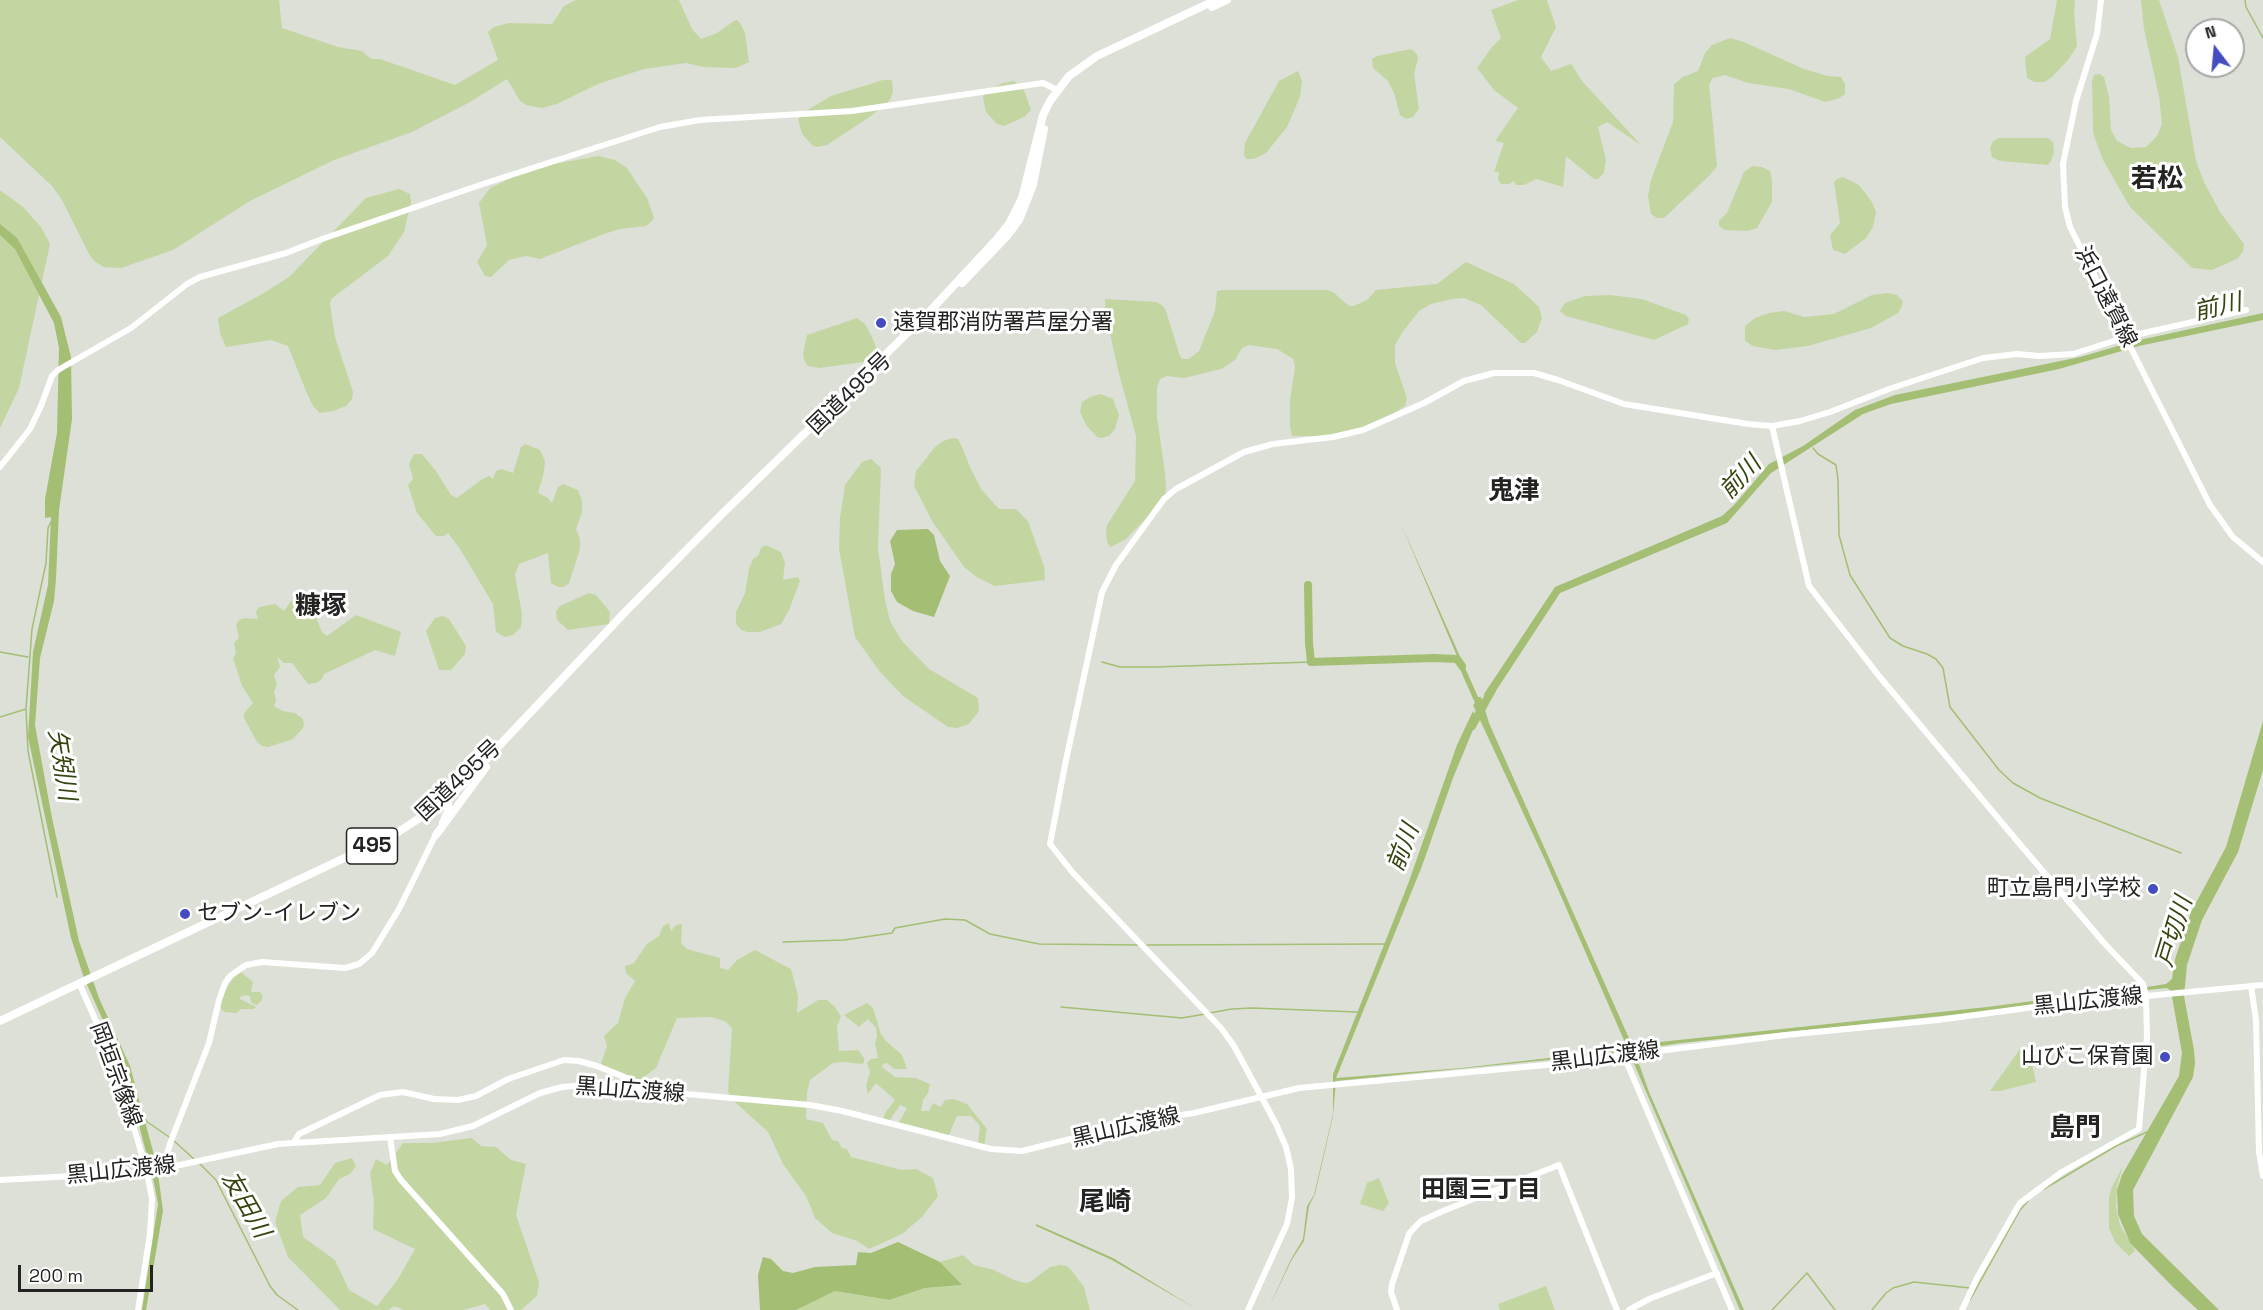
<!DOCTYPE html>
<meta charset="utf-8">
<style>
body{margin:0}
#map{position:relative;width:2263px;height:1310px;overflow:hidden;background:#dce0d7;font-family:"Space Grotesk",sans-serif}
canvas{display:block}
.north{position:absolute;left:2185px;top:18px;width:60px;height:60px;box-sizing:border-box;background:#fff;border:2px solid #a7a7a6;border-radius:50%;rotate:344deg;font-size:16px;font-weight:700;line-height:24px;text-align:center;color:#232421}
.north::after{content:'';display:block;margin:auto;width:21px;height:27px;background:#444cc0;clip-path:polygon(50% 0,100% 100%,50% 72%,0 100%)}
.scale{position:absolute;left:18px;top:1265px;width:135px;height:27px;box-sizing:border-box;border:3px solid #232421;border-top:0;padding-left:8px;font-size:18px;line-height:21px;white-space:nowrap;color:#232421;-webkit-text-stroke:4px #fff;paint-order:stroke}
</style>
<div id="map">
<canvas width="2263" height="1310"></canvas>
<div class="north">N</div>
<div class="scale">200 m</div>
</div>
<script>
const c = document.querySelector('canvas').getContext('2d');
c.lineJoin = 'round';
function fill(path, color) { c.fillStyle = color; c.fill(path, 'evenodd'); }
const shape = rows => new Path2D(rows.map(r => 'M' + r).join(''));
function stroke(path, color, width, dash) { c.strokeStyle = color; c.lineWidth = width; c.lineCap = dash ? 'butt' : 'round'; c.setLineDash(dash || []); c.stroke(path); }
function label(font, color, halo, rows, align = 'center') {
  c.font = font + ' "Space Grotesk","Noto Sans JP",sans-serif'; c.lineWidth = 6; c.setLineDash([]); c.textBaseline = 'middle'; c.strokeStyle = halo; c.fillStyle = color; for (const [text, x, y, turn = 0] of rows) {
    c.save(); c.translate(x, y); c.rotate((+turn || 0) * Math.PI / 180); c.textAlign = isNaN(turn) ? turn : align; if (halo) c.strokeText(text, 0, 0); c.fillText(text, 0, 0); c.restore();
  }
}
fill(shape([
 [0,0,279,0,282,28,338,47,362,51,371,59,380,59,455,85,498,60,488,32,494,27,509,23,552,24,564,6,576,0,679,0,692,29,701,39,717,33,734,21,737,20,740,23,745,33,749,62,736,68,703,67,686,63,644,69,598,84,557,104,542,108,526,105,520,101,507,79,470,102,412,132,334,160,250,201,173,250,121,268,104,267,94,261,89,254,62,200,52,186,0,137],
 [1518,0,1547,0,1556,27,1541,57,1551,71,1571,64,1582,81,1641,145,1607,122,1598,127,1606,160,1604,173,1598,179,1594,179,1566,156,1563,187,1536,179,1524,185,1516,185,1514,181,1509,184,1501,184,1498,180,1499,172,1494,172,1504,143,1495,141,1518,108,1494,90,1477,68,1492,47,1501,38,1491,10],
 [2057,0,2075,0,2074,13,2077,46,2068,60,2052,77,2044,82,2034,82,2027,78,2025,57,2050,39],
 [2141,0,2159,0,2178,57,2196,161,2204,182,2220,212,2244,244,2243,252,2237,259,2212,270,2192,268,2130,207,2103,160,2093,133,2092,81,2094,75,2100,74,2104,77,2109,97,2111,130,2117,141,2131,148,2146,147,2157,136,2162,124,2159,96,2144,29],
 [1730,38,1744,42,1804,69,1828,76,1841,77,1845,84,1845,94,1838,99,1825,102,1789,89,1748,83,1725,75,1713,78,1709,84,1717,166,1710,175,1664,218,1657,218,1651,214,1648,196,1651,180,1673,122,1674,84,1683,77,1698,71,1705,53,1712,45],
 [1411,49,1417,54,1418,59,1414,74,1419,109,1413,117,1406,119,1400,115,1394,93,1388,81,1373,68,1372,59,1377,56],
 [1298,71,1302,81,1300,97,1287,127,1266,153,1254,159,1246,159,1244,155,1245,143,1279,81],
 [883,80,892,80,893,91,890,100,871,116,827,145,817,147,813,146,802,134,798,119,806,111,831,96],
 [1014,81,1024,90,1031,110,1024,117,1004,126,997,124,986,112,983,98,985,91,1003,83],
 [1999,138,2048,138,2053,142,2054,152,2051,161,2048,165,2000,161,1992,157,1990,148,1993,141],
 [598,156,615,160,626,167,647,198,654,218,652,221,646,226,620,229,604,234,540,259,526,256,509,260,491,277,485,276,477,262,487,245,479,203,490,188,520,174,553,164],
 [1752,166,1762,167,1770,171,1772,180,1772,202,1757,228,1747,231,1725,230,1719,226,1719,221,1727,213,1744,172],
 [1843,177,1859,185,1872,202,1876,212,1873,227,1866,238,1845,254,1833,250,1830,235,1840,223,1834,182,1837,179],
 [399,189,410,194,411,202,404,232,388,256,331,299,330,304,335,337,353,392,352,399,346,406,333,411,320,413,313,406,306,391,288,346,271,340,226,347,220,333,218,318,264,293,289,277,366,198],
 [0,190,23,207,41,227,50,244,19,388,0,428],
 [1466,262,1514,284,1539,307,1542,318,1537,332,1525,343,1521,343,1481,305,1464,298,1452,299,1431,304,1419,311,1402,333,1395,345,1395,363,1407,398,1405,406,1378,424,1324,436,1292,436,1290,426,1290,400,1295,367,1293,359,1277,349,1249,345,1242,348,1235,360,1221,369,1184,378,1167,376,1160,379,1157,387,1157,417,1165,473,1166,490,1164,500,1126,539,1111,547,1108,544,1106,535,1107,525,1135,481,1136,436,1118,370,1105,311,1105,299,1157,302,1160,304,1165,308,1180,356,1182,359,1189,359,1199,351,1215,311,1217,291,1222,290,1327,290,1333,292,1349,306,1354,306,1367,300,1376,290,1437,284],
 [1888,293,1897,295,1903,301,1901,308,1898,313,1871,328,1808,346,1775,350,1753,346,1745,341,1745,326,1755,318,1769,313,1784,311,1804,317,1834,314,1872,295],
 [1610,295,1642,299,1686,315,1689,319,1688,324,1654,340,1566,316,1560,311,1565,303,1585,296],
 [857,318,865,324,871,335,877,349,879,356,877,360,820,368,808,366,804,360,803,354,807,335],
 [1101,394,1113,399,1119,415,1115,429,1109,436,1101,438,1097,437,1086,425,1080,412,1082,402,1090,397],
 [953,438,958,439,962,447,970,467,981,489,989,498,999,509,1016,509,1028,521,1044,566,1045,580,995,586,978,578,964,567,932,521,914,486,916,471,935,447,943,441],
 [525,444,540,450,545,461,544,472,538,493,548,498,552,503,558,487,563,484,578,490,582,501,582,512,576,529,580,539,580,549,569,583,564,587,558,587,551,583,548,553,519,564,515,575,522,614,521,627,513,635,505,637,496,632,493,604,460,549,448,533,444,536,436,536,417,513,408,485,413,479,409,464,414,454,422,454,436,471,451,495,457,498,481,480,489,476,493,479,496,471,501,469,513,473,521,447],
 [871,459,881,468,878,548,885,600,890,621,902,641,929,669,978,698,979,711,969,724,957,728,948,727,903,696,880,672,855,637,839,549,840,518,845,485,862,462],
 [766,545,781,552,785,563,783,580,798,577,800,581,789,610,781,624,760,632,747,632,741,630,736,624,736,612,745,593,749,569,753,559,758,556,761,548],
 [589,593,596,595,610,612,609,624,568,630,557,620,556,611,560,606],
 [303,597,309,600,322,632,327,636,356,615,401,632,395,656,375,650,324,674,321,680,316,683,308,684,292,663,284,663,277,657,280,667,274,675,277,685,274,692,276,700,274,706,283,711,295,713,303,719,304,723,303,728,293,739,268,747,262,746,257,742,244,718,244,713,253,703,242,686,233,658,236,653,234,643,239,637,236,625,239,620,245,618,258,619,256,612,259,607,275,604,284,611,291,601],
 [443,616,449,619,466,646,465,654,451,670,439,670,426,631,435,618],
 [669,923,671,931,676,925,682,924,681,943,687,949,720,958,720,968,728,970,737,960,755,950,791,969,798,996,797,1013,818,1000,827,1000,835,1007,841,1016,837,1027,839,1051,858,1050,864,1058,864,1063,861,1064,844,1062,833,1063,810,1080,807,1092,806,1119,823,1123,832,1140,838,1141,842,1148,847,1149,851,1157,902,1170,916,1169,933,1178,938,1196,922,1217,902,1234,869,1249,857,1241,832,1233,815,1218,806,1196,783,1164,768,1132,736,1103,728,1092,732,1028,725,1021,711,1017,677,1018,656,1068,640,1080,601,1064,607,1046,604,1036,618,1023,625,998,635,981,626,973,625,966,634,963,647,944,659,936,663,926],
 [241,972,253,982,251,992,260,992,263,996,261,1001,257,1005,254,1004,251,1002,250,996,245,995,240,997,240,999,256,1007,254,1009,241,1009,237,1013,224,1012,220,1007,220,1002,224,992,237,973],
 [867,1003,873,1008,881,1034,886,1041,902,1055,907,1069,894,1069,887,1063,883,1064,882,1067,895,1077,915,1078,930,1084,928,1093,923,1100,921,1111,929,1111,933,1103,941,1107,945,1100,953,1099,967,1104,987,1129,984,1145,978,1144,980,1126,971,1116,957,1116,948,1137,898,1124,907,1108,900,1105,890,1120,883,1120,885,1113,895,1100,876,1083,868,1094,866,1085,870,1072,867,1063,871,1059,878,1058,875,1043,877,1036,876,1028,868,1019,859,1027,844,1015],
 [2028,1047,2036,1082,2000,1091,1990,1091,2020,1049],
 [472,1138,481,1146,496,1147,511,1160,526,1164,516,1215,539,1282,537,1296,521,1310,490,1310,485,1304,463,1310,404,1310,394,1306,389,1310,340,1310,288,1257,275,1222,281,1201,298,1187,320,1185,335,1163,352,1158,356,1166,350,1174,339,1179,326,1198,300,1215,303,1237,335,1260,349,1290,377,1306,398,1279,415,1249,373,1229,374,1202,370,1173,376,1159,387,1165,403,1143,431,1143],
 [2123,1166,2117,1186,2116,1207,2120,1225,2135,1251,2129,1256,2115,1242,2109,1228,2109,1197,2112,1187],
 [1379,1178,1389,1203,1383,1211,1360,1204,1367,1183],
 [963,1255,974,1265,994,1270,1014,1280,1025,1283,1030,1282,1050,1267,1060,1265,1067,1266,1072,1271,1084,1287,1090,1310,795,1310,835,1291,889,1300,925,1288,961,1285,940,1262],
 [1546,1286,1555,1310,1500,1310,1498,1304]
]), '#c3d6a2');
fill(shape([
 [0,224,17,238,21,245,61,317,71,357,72,419,59,510,56,579,54,601,40,658,35,725,52,818,79,941,99,998,130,1066,157,1166,163,1211,146,1310,142,1310,158,1204,154,1183,124,1067,84,978,71,938,28,737,33,652,48,585,51,517,45,518,45,499,57,433,59,348,54,323,15,249,0,235],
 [2263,313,2263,320,2139,346,2059,369,1891,404,1863,414,1771,473,1727,523,1560,593,1488,703,1484,694,1555,587,1722,516,1735,504,1769,464,1803,446,1855,410,1895,395,2080,357,2135,341],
 [1401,524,1478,697,1481,697,1489,723,1632,1045,1987,1007,2132,988,2136,983,2141,988,2166,984,2172,979,2175,959,2191,912,2226,847,2263,721,2263,770,2238,852,2202,920,2187,965,2184,996,2194,1050,2195,1063,2193,1077,2133,1190,2134,1216,2142,1234,2219,1310,2198,1310,2173,1287,2130,1243,2118,1214,2117,1190,2122,1175,2179,1076,2182,1053,2171,991,2167,988,2078,997,1999,1010,1681,1043,1634,1050,1649,1092,1744,1310,1740,1310,1629,1052,1336,1081,1333,1116,1315,1194,1309,1206,1304,1241,1291,1261,1268,1310,1290,1261,1303,1239,1307,1206,1314,1195,1333,1114,1333,1074,1408,884,1457,745,1473,711,1477,720,1453,778,1422,866,1336,1078,1461,1068,1558,1057,1627,1047,1546,862,1473,705,1475,703,1456,660,1457,656],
 [928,529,934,535,940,561,950,576,934,617,913,611,897,602,891,591,891,574,895,564,890,541,897,530],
 [1036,1224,1113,1258,1198,1310,1112,1260,1036,1226],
 [898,1242,940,1262,962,1285,925,1288,889,1300,835,1291,796,1310,760,1310,758,1275,763,1257,771,1259,783,1271,793,1273,815,1267,856,1265,858,1252,871,1253]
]), '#a4be74');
stroke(shape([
 [2245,0,2246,7,2263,38],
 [1813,448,1818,454,1836,465,1838,480,1839,535,1850,575,1890,638,1903,646,1927,654,1936,659,1943,668,1950,707,1999,770,2013,783,2040,798,2181,853],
 [51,522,48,528,46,563,32,629,26,709,28,751,57,897],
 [0,652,28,657],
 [1102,662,1120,667,1155,667,1311,662],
 [0,717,26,709],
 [783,942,844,940,892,933,895,928,945,919,965,920,990,934,1039,944,1139,945],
 [1147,945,1385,944],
 [1061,1007,1182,1018,1205,1014],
 [1209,1013,1232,1009,1252,1008,1357,1012],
 [144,1115,146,1121,169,1137],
 [173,1140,194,1159],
 [200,1164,216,1180,270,1286,277,1295,298,1310],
 [2044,1189,2116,1146,2147,1132],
 [1970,1300,2020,1210,2028,1201],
 [1772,1310,1807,1273,1835,1310],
 [1872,1310,1886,1293,1893,1288,1914,1282,1970,1288]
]), '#a4be74', 1.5);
stroke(shape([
 [1308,585,1309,643,1311,662,1434,658,1457,659,1462,666],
 [1472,726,1492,690]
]), '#a4be74', 8);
stroke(shape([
 [2101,0,2097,34,2076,101,2063,164,2065,207,2070,227,2210,505,2233,537,2263,562],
 [1772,426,1809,586,1879,676,2018,842,2105,944,2143,984,2146,996,2147,1036,2139,1129,2062,1172,2020,1203,1977,1278,1962,1310],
 [0,467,30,429,41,406,52,376,58,370,131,328,187,284,200,277,286,253,322,239,486,183,660,127,700,120,852,111,1043,83,1057,90],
 [442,823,449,806,449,797],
 [79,983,115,1064,147,1172,152,1199,150,1234,138,1310],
 [2251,986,2256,1020,2259,1152,2263,1176],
 [1624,1056,1732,1310],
 [390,1137,395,1171,401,1180,503,1294,511,1310],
 [294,1142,299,1134,380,1095,403,1092,434,1099,458,1100,476,1096,508,1079,564,1060,579,1061,597,1066,634,1081,641,1089],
 [162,1169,171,1141,209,1043,219,1000,225,983,230,976,246,965,262,962,345,968,359,964,372,953,399,909,437,832],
 [0,1180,147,1172,278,1144,440,1134,473,1126,540,1093,562,1087,585,1085,810,1105,842,1111,991,1149,1022,1151,1147,1120,1194,1113,1299,1088,1546,1065,1786,1035,1938,1020,2109,997,2146,996,2263,985],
 [1248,1310,1287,1224,1292,1198,1291,1169,1286,1147,1276,1124,1234,1046,1221,1028,1073,873,1050,844,1065,765,1102,592,1116,565,1164,499,1176,489,1244,452,1273,444,1333,437,1363,430,1424,403,1464,381,1494,373,1534,373,1558,380,1624,404,1748,424,1772,426,1800,421,1830,412,1889,389,1983,358,2017,354,2039,356,2073,354,2126,337,2246,310],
 [1397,1310,1391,1292,1392,1284,1409,1234,1415,1227,1421,1221,1443,1211,1559,1165,1617,1310],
 [1629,1310,1649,1299,1717,1273]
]), '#fff', 6);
stroke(shape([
 [1212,7,1227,0],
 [962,283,1008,235,1019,220,1033,185,1044,129],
 [436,835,486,767],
 [0,1021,395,834,440,805,463,784,628,609,720,516,931,310,996,240,1009,224,1022,198,1043,115,1050,101,1069,76,1097,56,1216,0]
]), '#fff', 8);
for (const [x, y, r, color] of [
 [881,323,6,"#444cc0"],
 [2153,889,6,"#444cc0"],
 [185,914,6,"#444cc0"],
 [2165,1057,6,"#444cc0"]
]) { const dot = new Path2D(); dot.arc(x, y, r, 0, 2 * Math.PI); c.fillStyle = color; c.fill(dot); stroke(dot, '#fff', 2); }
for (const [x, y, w] of [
 [372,846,51]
]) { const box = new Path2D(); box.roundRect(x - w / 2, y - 18, w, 36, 4.5); c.fillStyle = '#fff'; c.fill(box); stroke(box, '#232421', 1.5); }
label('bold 21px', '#232421', null, [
 ["495",372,846]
]);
label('22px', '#232421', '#fff', [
 ["浜口遠賀線",2105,297,63],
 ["国道495号",850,394,-44],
 ["国道495号",459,781,-43],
 ["黒山広渡線",2088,1002,-6],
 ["黒山広渡線",1605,1057,-7],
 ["岡垣宗像線",115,1075,70],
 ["黒山広渡線",630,1091,4],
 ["黒山広渡線",1126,1128,-13],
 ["黒山広渡線",121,1171,-6]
]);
label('22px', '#232421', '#fff', [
 ["遠賀郡消防署芦屋分署",893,323],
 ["町立島門小学校",2141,889,"right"],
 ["セブン-イレブン",197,914],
 ["山びこ保育園",2153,1057,"right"]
], 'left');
label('italic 24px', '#35450f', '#fff', [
 ["前川",2218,308,-13],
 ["前川",1741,478,-47],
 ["矢矧川",61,765,81],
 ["前川",1404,848,-69],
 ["戸切川",2175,932,-73],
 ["友田川",245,1205,60]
]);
label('bold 24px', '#232421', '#fff', [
 ["田園三丁目",1481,1190]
]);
label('bold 26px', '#232421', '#fff', [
 ["若松",2157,180],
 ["鬼津",1514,492],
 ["糠塚",321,607],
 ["島門",2075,1129],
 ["尾崎",1105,1203]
]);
</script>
